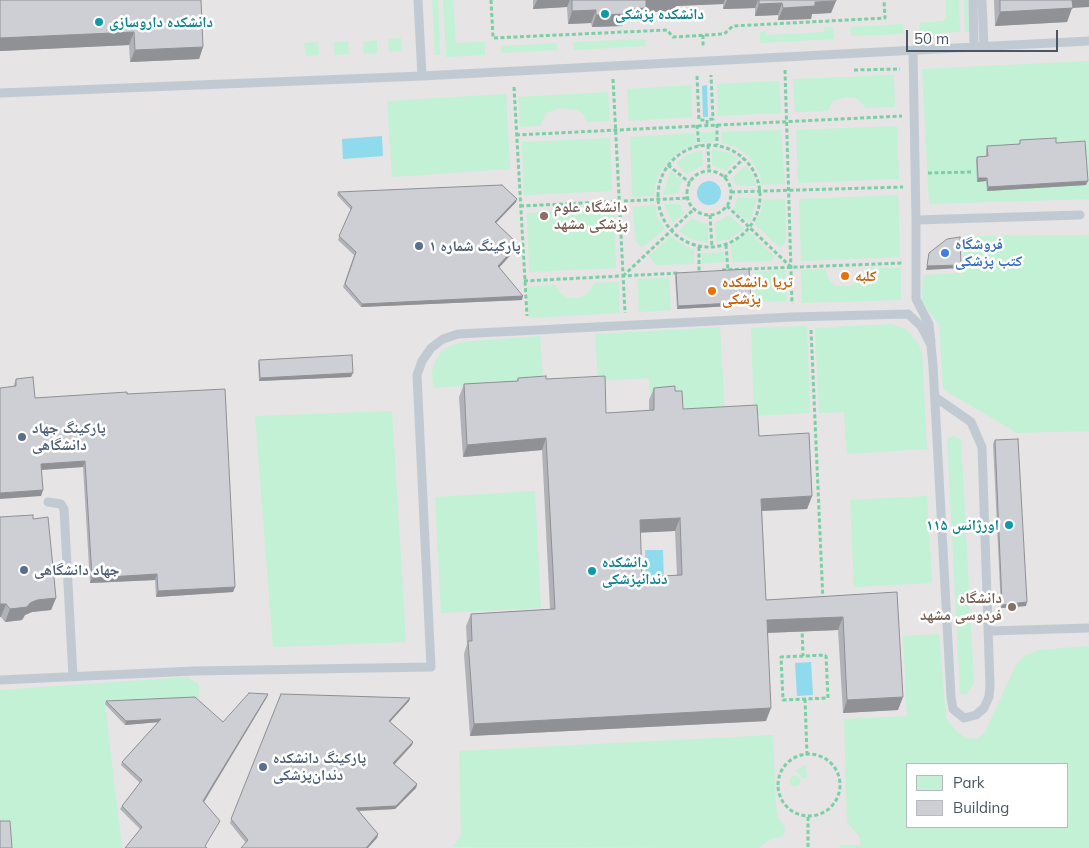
<!DOCTYPE html>
<meta charset="utf-8">
<style>
body{margin:0}
#map{position:relative;width:1089px;height:848px;overflow:hidden;background:#f5f3f3;font-family:Mulish,sans-serif}
canvas{display:block}
.legend{position:absolute;left:906px;top:763px;width:162px;height:65px;box-sizing:border-box;background:#fff;border:1px solid #b7bbc0;margin:0;padding:6px 9px;list-style:none;font-size:15px;color:#4a5661}
.legend li{display:flex;align-items:center;gap:10px;height:25px}
.legend b{width:25px;border:1px solid #b7bbc0}
.scale{position:absolute;left:906px;top:30px;width:152px;height:22px;box-sizing:border-box;border:2px solid #4a5661;border-top:0;padding-left:6px;font-size:15px;line-height:18px;white-space:nowrap;color:#4a5661;-webkit-text-stroke:4px #fff;paint-order:stroke}
</style>
<div id="map">
<canvas width="1089" height="848"></canvas>
<ul class="legend">
<li><b style="height:14px;background:#c3f1d5"></b>Park</li>
<li><b style="height:14px;background:#cdcfd5"></b>Building</li>
</ul>
<div class="scale">50 m</div>
</div>
<script>
const c = document.querySelector('canvas').getContext('2d');
c.lineJoin = 'round';
function fill(path, color) { c.fillStyle = color; c.fill(path, 'evenodd'); }
const shape = rows => new Path2D(rows.map(r => 'M' + r).join(''));
function stroke(path, color, width, dash) { c.strokeStyle = color; c.lineWidth = width; c.lineCap = dash ? 'butt' : 'round'; c.setLineDash(dash || []); c.stroke(path); }
function label(font, color, halo, rows, align = 'center') {
  c.font = font + ' Mulish,"Noto Naskh Arabic",sans-serif'; c.lineWidth = 5; c.setLineDash([]); c.textBaseline = 'middle'; c.strokeStyle = halo; c.fillStyle = color; for (const [text, x, y, turn = 0] of rows) {
    c.save(); c.translate(x, y); c.rotate((+turn || 0) * Math.PI / 180); c.textAlign = isNaN(turn) ? turn : align; if (halo) c.strokeText(text, 0, 0); c.fillText(text, 0, 0); c.restore();
  }
}
fill(shape([
 [0,0,1089,0,1089,848,0,848],
 [908,764,1068,764,1068,827,908,827]
]), '#e6e4e5');
fill(shape([
 [432,0,438,0,440,55,435,55],
 [443,0,453,0,456,43,485,42,485,55,446,57],
 [946,0,959,0,960,32,920,34,919,23,943,21,946,17],
 [964,0,968,0,969,32,965,32],
 [903,24,904,34,851,36,850,27],
 [824,27,833,27,834,39,760,43,760,32,766,31,767,35,824,32],
 [401,38,402,51,389,52,388,39],
 [645,39,646,46,574,50,573,42],
 [377,40,377,53,364,54,363,42],
 [348,41,349,54,335,55,334,42],
 [318,42,319,55,306,56,304,43],
 [557,43,557,50,501,53,501,46],
 [1089,61,1089,199,929,204,922,69],
 [894,75,895,107,866,108,858,99,846,97,833,101,828,111,795,112,793,79],
 [779,81,781,113,718,116,717,84],
 [691,85,692,117,629,121,627,89],
 [608,92,610,121,586,122,584,115,577,110,560,108,546,113,540,126,520,127,518,97],
 [506,94,510,169,392,177,387,101],
 [897,126,899,179,798,183,796,130],
 [781,130,785,184,761,185,760,174,748,155,736,147,722,143,721,132],
 [715,132,716,142,700,142,700,133],
 [695,133,696,144,677,153,660,171,655,185,654,196,632,197,630,137],
 [610,138,612,191,524,195,522,142],
 [712,149,729,153,738,158,726,171,712,165],
 [702,150,703,165,686,174,676,163,689,154],
 [746,166,752,174,756,186,737,186,733,177],
 [670,171,682,180,678,194,663,195],
 [898,195,900,257,801,261,799,199],
 [738,198,757,198,750,222,733,210],
 [785,199,786,241,780,248,755,224,761,212,763,200],
 [664,204,680,204,684,213,673,223],
 [656,205,657,217,665,229,642,248,635,239,633,207],
 [614,209,616,268,529,272,527,213],
 [729,215,744,229,730,239,716,242,715,223],
 [691,219,708,224,708,243,691,239,679,231],
 [749,232,775,257,770,261,732,262,731,245],
 [1089,235,1089,431,1017,433,943,389,939,324,922,302,923,275,964,273,964,236],
 [671,236,680,243,694,250,694,264,656,265,649,256],
 [724,252,725,262,702,264,702,253],
 [866,268,901,268,901,300,802,303,801,270,825,269,829,280,834,285,849,286,862,280],
 [785,270,787,301,756,302,754,272],
 [669,278,671,310,639,312,637,279],
 [619,282,620,313,529,318,527,287,555,285,560,293,567,298,577,298,586,295,595,283],
 [892,324,906,329,918,343,922,352,927,449,847,454,844,412,819,413,815,328],
 [807,326,810,413,754,416,751,328],
 [720,327,725,415,684,417,683,398,676,398,676,392,650,393,649,378,598,381,595,334],
 [540,336,543,380,433,388,432,372,435,362,441,352,450,346,462,342],
 [392,411,406,642,273,647,255,416],
 [953,436,961,439,974,683,966,694,960,694,947,438],
 [535,491,541,608,441,613,435,497],
 [927,496,932,583,854,587,850,500],
 [939,634,946,718,956,731,966,738,977,739,985,732,1016,665,1024,656,1039,650,1089,646,1089,848,840,848,840,845,861,845,859,836,847,822,844,719,907,716,903,636],
 [908,764,1068,764,1068,827,908,827],
 [188,677,199,685,199,698,105,704,122,848,8,848,1,831,0,815,0,690],
 [773,735,776,807,778,818,785,828,784,836,771,839,758,848,453,847,461,835,459,751],
 [805,765,807,777,804,779,795,771],
 '789.5 781a5.5 5.5 0 1 1 11 0a5.5 5.5 0 1 1-11 0Z'
]), '#c3f1d5');
fill(shape([
 [707,85,708,117,703,117,702,86],
 [382,136,383,156,343,159,342,139],
 '697 193a12 12 0 1 1 24 0a12 12 0 1 1-24 0Z',
 [645,550,663,550,664,583,646,583],
 [811,662,813,695,797,696,795,663]
]), '#90daee');
stroke(shape([
 [491,0,493,38,667,30,673,37,724,34,733,26,885,18,884,0],
 [703,35,703,47],
 [785,70,792,304],
 [854,70,900,69],
 [697,76,699,120,707,120],
 [613,79,625,313],
 [514,87,527,316],
 [707,124,707,120,713,119,711,75],
 [717,124,717,145],
 [697,125,699,146],
 [516,135,902,116],
 '658 196a51 51 0 1 1 102 0a51 51 0 1 1-102 0Z',
 [708,145,709,171],
 [668,165,690,183],
 '687 193a22 22 0 1 1 44 0a22 22 0 1 1-44 0Z',
 [928,173,971,172],
 [724,178,744,158],
 [731,192,903,187],
 [520,206,688,198],
 [727,206,790,266],
 [710,215,712,247],
 [726,245,728,270],
 [699,247,699,272],
 [722,270,903,263],
 [623,276,694,209],
 [524,281,679,273],
 [811,330,823,601],
 [802,627,803,656],
 [826,655,828,698,783,700,781,657,826,655],
 [805,699,807,755],
 '778 785a31 31 0 1 1 62 0a31 31 0 1 1-62 0Z',
 [808,817,808,848]
]), '#7ad0a6', 3, [4, 2.5]);
stroke(shape([
 [418,0,422,76,1089,41],
 [973,0,974,47],
 [982,0,984,47],
 [913,50,916,220],
 [0,93,422,76],
 [931,342,929,324,916,299,916,220,1080,215],
 [48,502,61,504,64,509,73,677],
 [989,631,1089,628],
 [0,680,194,671,431,667,417,375,422,361,431,348,443,339,458,334,792,317,908,314,921,326,931,345,933,366,951,697,953,709,964,718,976,715,984,708,989,697,990,686,982,447,971,422,935,397]
]), '#c1cad2', 9);
fill(shape([
 [0,0,203,47,199,59,130,62,129,45,0,51],
 [533,0,836,0,831,13,812,14,811,19,778,20,778,15,755,16,755,8,723,9,723,4,676,6,674,11,645,12,642,21,624,21,622,26,592,27,591,23,568,24,567,7,533,9],
 [994,0,1089,0,1072,8,1067,22,995,26],
 [1020,140,1056,143,1086,185,987,191,986,181,977,182,976,160,977,157,986,156,986,149,987,146,1019,144],
 [338,192,516,202,496,223,518,244,517,248,499,267,522,300,361,307,343,287,354,255,338,240,351,210,337,195],
 [676,273,749,305,677,309,675,276],
 [259,360,351,377,259,381,258,364],
 [518,378,546,379,606,413,649,411,649,400,654,388,675,391,683,409,759,436,812,496,807,509,762,511,766,600,897,592,898,710,843,713,838,630,768,633,766,721,470,736,464,654,467,644,466,626,471,614,550,609,542,450,463,457,459,397,464,384,517,381],
 [675,531,677,575,642,577,640,532],
 [16,379,35,398,127,394,235,587,233,592,156,597,155,580,90,583,83,467,41,470,43,490,41,496,14,387,14,385],
 [995,440,1026,606,1001,608,993,444],
 [33,519,56,598,51,610,32,612,25,615,22,620,5,622,1,617],
 [268,694,267,697,204,802,219,824,140,829,120,809,122,806,140,783,121,765,122,762,158,722,125,725,105,704,106,701,223,722],
 [281,694,410,698,409,701,390,722,413,742,412,745,394,764,417,784,416,788,395,809,359,811,378,834,377,838,246,843,230,823]
]), '#b0b2b7');
fill(shape([
 [537,0,570,0,567,7,533,9],
 [646,0,725,0,723,4,676,6,674,11,645,12,642,21,624,21,622,26,592,27,596,15,627,9],
 [727,0,758,0,755,8,723,9],
 [1070,0,1089,0,1089,7,1072,8,1067,22,995,26,1000,12],
 [836,1,831,13,812,14,811,19,778,20,783,8,815,2],
 [782,3,778,15,755,16,759,4],
 [596,10,591,23,568,24,572,11],
 [134,32,129,45,0,51,0,38],
 [203,47,199,59,130,62,135,50],
 [978,178,987,178,986,181,977,182],
 [1088,181,1086,185,987,191,988,187],
 [517,199,516,202,493,226,495,222],
 [518,244,517,248,497,270,498,266],
 [961,265,960,268,926,270,927,266],
 [523,296,522,300,361,307,362,304],
 [751,302,749,305,677,309,678,306],
 [353,373,351,377,259,381,260,378],
 [546,438,542,450,463,457,467,445],
 [85,461,83,467,39,470,41,464],
 [43,490,41,496,0,499,0,493],
 [812,496,807,509,757,511,761,499],
 [680,518,675,531,635,533,640,520],
 [157,574,155,580,90,583,92,578],
 [235,587,233,592,156,597,158,591],
 [56,598,51,610,32,612,25,615,22,620,5,622,10,609,37,600],
 [1027,602,1026,606,1001,608,1002,605],
 [0,604,6,604,1,617,0,617],
 [843,617,838,630,763,633,767,620],
 [268,694,267,697,202,805,203,801],
 [903,697,898,710,843,713,847,700],
 [410,698,409,701,388,724,389,721],
 [771,708,766,721,470,736,474,724],
 [161,719,160,722,125,725,126,721],
 [413,742,412,745,392,767,393,763],
 [417,784,416,788,395,809,355,811,356,808],
 [378,834,377,838,368,848,366,848]
]), '#909195');
const building = shape([
 [0,0,201,0,203,47,135,50,134,32,0,38,0,0],
 [572,0,646,0,646,8,627,9,627,14,596,15,596,10,572,11,572,0],
 [759,0,836,0,836,1,815,2,815,6,783,8,782,3,759,4,759,0],
 [1000,0,1072,0,1073,8,1000,12,1000,0],
 [1056,138,1056,143,1085,141,1088,181,988,187,987,178,978,178,977,157,988,156,987,146,1020,144,1020,140,1056,138],
 [502,185,517,199,495,222,518,244,498,266,523,296,362,304,345,284,356,252,339,236,352,207,338,192,502,185],
 [960,237,961,265,927,266,929,253,947,239,960,237],
 [749,269,751,302,678,306,676,273,749,269],
 [352,355,353,373,260,378,259,360,352,355],
 [546,376,546,379,605,376,606,413,654,410,654,388,675,386,675,391,682,391,683,409,757,405,759,436,809,433,812,496,761,499,766,600,897,592,903,697,847,700,843,617,767,620,771,708,474,724,468,641,472,641,471,614,555,609,546,438,467,445,464,384,518,381,518,378,546,376],
 [680,518,682,575,642,577,640,520,680,518],
 [33,377,35,398,127,392,127,394,225,389,235,587,158,591,157,574,92,578,85,461,41,464,43,490,0,493,0,388,16,386,16,379,33,377],
 [1018,439,1027,602,1002,605,995,440,1018,439],
 [33,515,33,519,48,517,56,598,37,600,30,603,27,607,10,609,6,604,0,604,0,517,33,515],
 [249,693,268,694,203,801,220,821,205,846,207,848,125,848,142,827,122,806,142,780,122,762,161,719,126,721,106,701,195,697,223,722,249,693],
 [281,694,410,698,389,721,413,742,393,763,417,784,396,806,356,808,378,834,366,848,241,848,248,840,231,819,281,694],
 [0,821,10,821,12,848,0,848,0,821]
]);
fill(building, '#cdcfd5');
stroke(building, '#909195', 1);
for (const [x, y, r, color] of [
 [605,14,5,"#0f9aa8"],
 [99,22,5,"#0f9aa8"],
 [544,216,5,"#8d6e63"],
 [419,246,5,"#5c6f8a"],
 [945,253,5,"#3f7fe0"],
 [845,276,5,"#e8710a"],
 [712,291,5,"#e8710a"],
 [22,437,5,"#5c6f8a"],
 [1009,525,5,"#0f9aa8"],
 [24,570,5,"#5c6f8a"],
 [592,571,5,"#0f9aa8"],
 [1012,607,5,"#8d6e63"],
 [263,767,5,"#5c6f8a"]
]) { const dot = new Path2D(); dot.arc(x, y, r, 0, 2 * Math.PI); c.fillStyle = color; c.fill(dot); stroke(dot, '#fff', 2); }
label('bold 15px', '#0d838f', '#fff', [
 ["دانشکده پزشکی",615,14],
 ["دانشکده داروسازی",109,22],
 ["اورژانس ۱۱۵",999,525,"right"],
 ["دانشکده",602,562],
 ["دندانپزشکی",602,579]
], 'left');
label('bold 15px', '#785e54', '#fff', [
 ["دانشگاه علوم",554,207],
 ["پزشکی مشهد",554,224],
 ["دانشگاه",1002,598,"right"],
 ["فردوسی مشهد",1002,615,"right"]
], 'left');
label('bold 15px', '#366cbe', '#fff', [
 ["فروشگاه",955,244],
 ["کتب پزشکی",955,261]
], 'left');
label('bold 15px', '#4e5e75', '#fff', [
 ["پارکینگ شماره ۱",429,246],
 ["پارکینگ جهاد",32,428],
 ["دانشگاهی",32,445],
 ["جهاد دانشگاهی",34,570],
 ["پارکینگ دانشکده",273,758],
 ["دندان‌پزشکی",273,775]
], 'left');
label('bold 15px', '#c56008', '#fff', [
 ["کلبه",855,276],
 ["تریا دانشکده",722,282],
 ["پزشکی",722,299]
], 'left');
</script>
